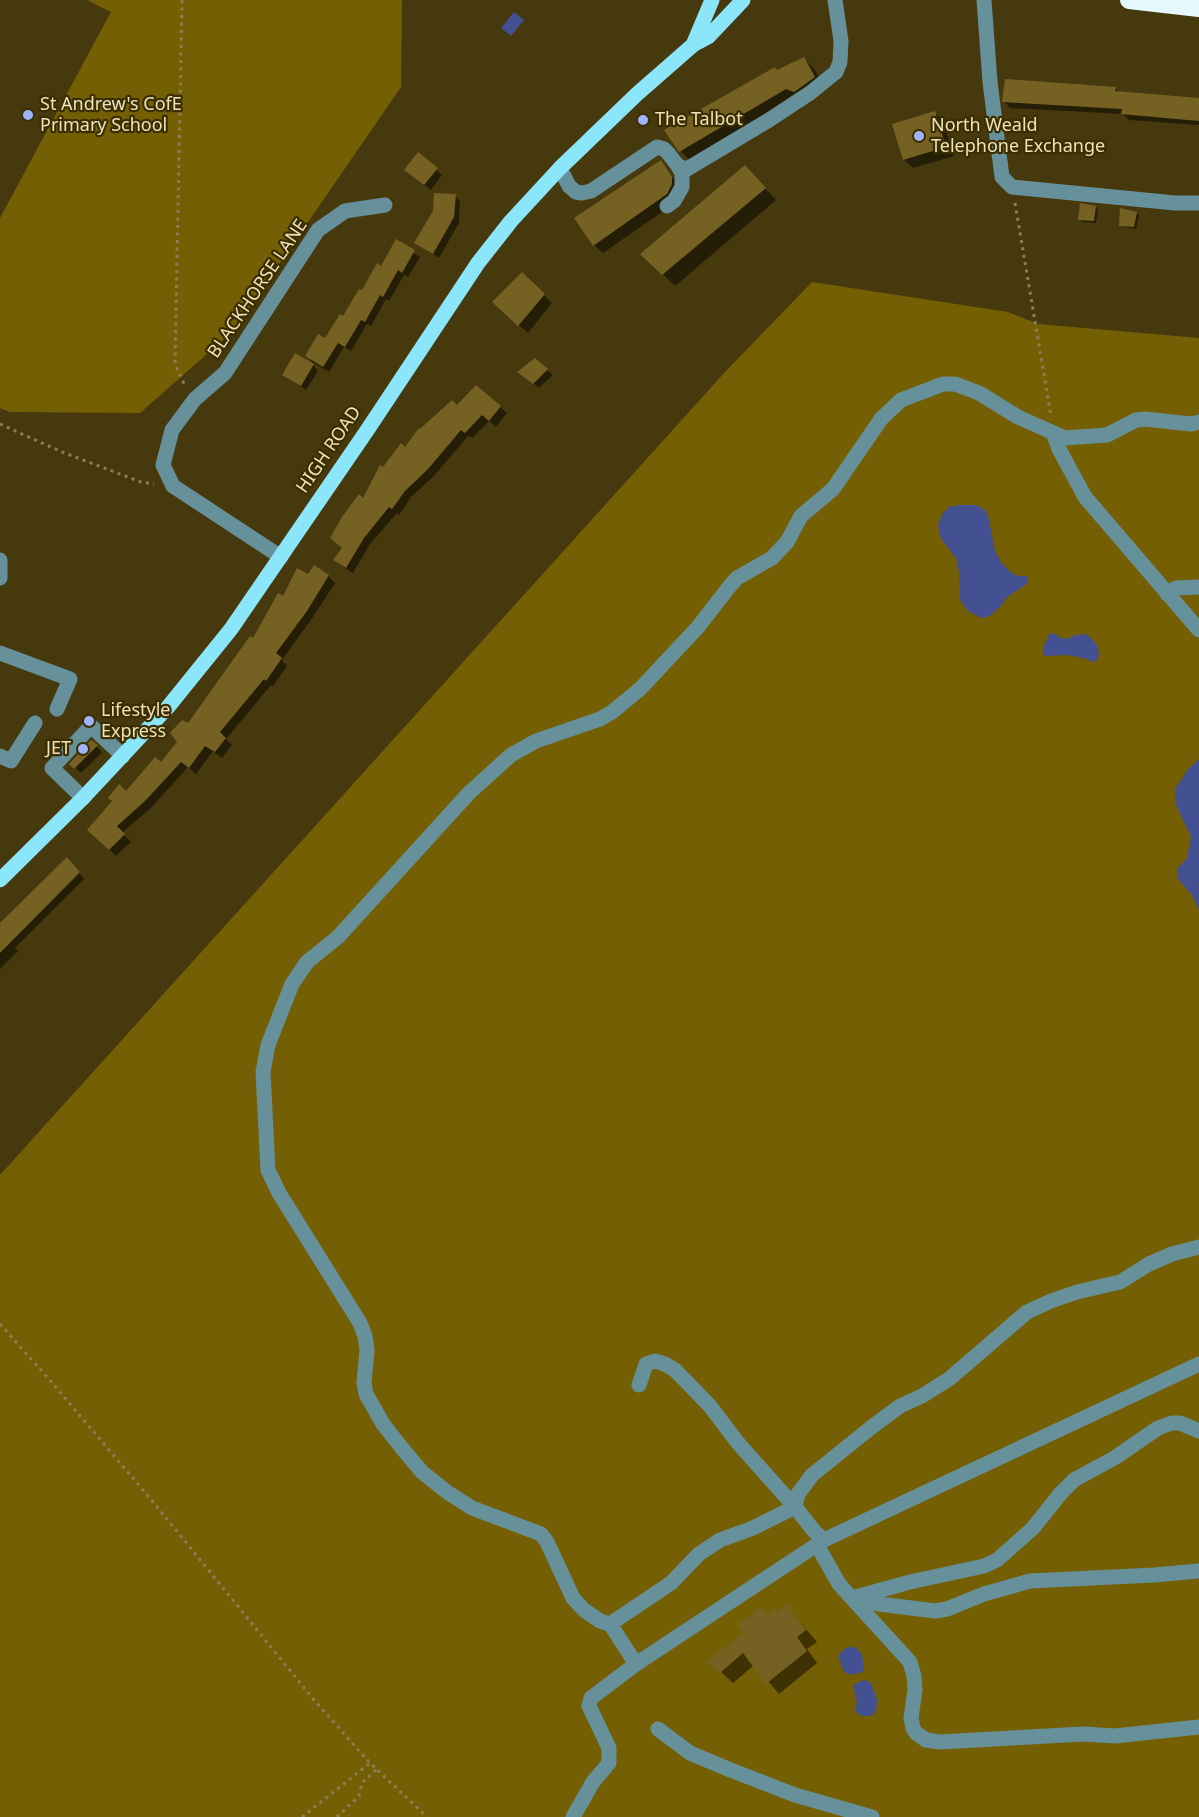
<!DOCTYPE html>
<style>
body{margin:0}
canvas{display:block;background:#46390d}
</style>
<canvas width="1199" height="1817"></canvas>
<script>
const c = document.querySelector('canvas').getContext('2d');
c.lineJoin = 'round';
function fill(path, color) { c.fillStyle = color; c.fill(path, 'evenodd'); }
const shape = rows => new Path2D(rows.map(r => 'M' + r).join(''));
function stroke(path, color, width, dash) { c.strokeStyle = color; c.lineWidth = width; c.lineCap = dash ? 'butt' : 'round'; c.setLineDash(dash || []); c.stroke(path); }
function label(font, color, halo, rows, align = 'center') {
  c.font = font + ' "Noto Sans",sans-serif'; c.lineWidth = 4.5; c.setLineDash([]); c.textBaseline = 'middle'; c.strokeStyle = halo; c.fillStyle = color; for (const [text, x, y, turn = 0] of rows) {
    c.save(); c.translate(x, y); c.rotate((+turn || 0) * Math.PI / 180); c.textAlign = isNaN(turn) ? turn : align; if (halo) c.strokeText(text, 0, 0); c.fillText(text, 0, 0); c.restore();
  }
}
fill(shape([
 [87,0,402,0,401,87,233,331,140,413,10,412,0,408,0,218,111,12],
 [812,282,1008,312,1038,324,1199,338,1199,1817,0,1817,0,1175,726,371]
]), '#755f04');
fill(shape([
 [514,12,524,20,511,36,501,28],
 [959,505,976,505,984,509,988,515,995,551,1001,562,1009,571,1017,576,1027,576,1028,583,1007,597,1001,606,990,616,981,618,968,611,960,600,959,572,956,558,941,539,938,526,942,514,949,507],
 [1053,633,1061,638,1067,639,1075,635,1084,634,1089,636,1097,645,1099,655,1097,660,1094,662,1083,658,1067,655,1045,656,1043,654,1043,649,1049,634],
 [1199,759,1199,910,1192,895,1177,878,1177,869,1187,858,1191,837,1176,805,1175,789,1189,768],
 [850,1647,855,1647,862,1654,864,1669,862,1672,851,1675,844,1672,838,1656,844,1649],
 [864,1680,871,1683,877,1700,876,1712,870,1716,863,1716,857,1713,855,1710,857,1703,853,1685]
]), '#435091');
fill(shape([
 [804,59,815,70,825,89,692,163,681,151],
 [1115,88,1120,93,1199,100,1199,125,1129,120,1123,114,1010,108,1004,101],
 [935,113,943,121,954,156,913,168,904,160],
 [418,154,442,175,431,190,412,175],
 [661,162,680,187,675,203,603,253,594,245],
 [756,178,776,200,675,286,642,254],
 [455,196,460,201,459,223,439,258,416,243],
 [1096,207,1098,210,1096,223,1082,222,1080,219],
 [1136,213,1139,215,1136,229,1123,227,1120,225],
 [397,242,420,257,408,277,404,275,389,301,386,299,371,326,367,324,351,351,344,347,329,372,312,362,307,356,326,341,344,318,382,268],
 [544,295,552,303,528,333,502,310],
 [535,360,553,375,539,388,519,372],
 [313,365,318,371,306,390,284,375],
 [457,407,500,407,507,413,496,427,489,421,472,438,468,436,434,476,411,497,399,515,397,513,370,544,353,573,342,566,335,560,343,548,364,500,383,470,405,449],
 [309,576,328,576,335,583,313,617,282,660,287,666,273,686,271,685,226,739,232,745,222,758,213,751,196,774,188,767,152,807,122,833,131,842,116,856,89,830,114,801,126,794,161,764,283,598],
 [92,742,102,752,81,773,71,764],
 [72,864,84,879,15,948,18,951,0,969,0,924],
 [786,1606,817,1642,807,1649,817,1663,779,1694,754,1665,733,1683,710,1662]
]), '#0007');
fill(shape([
 [804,57,815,77,804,85,794,92,786,89,679,152,664,130,775,67,777,70],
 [1005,79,1116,87,1115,91,1199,98,1199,121,1121,114,1122,109,1002,102],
 [935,111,946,147,903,160,892,124],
 [418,152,438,168,424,185,404,170],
 [661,160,672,177,672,184,667,194,593,246,574,218],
 [745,165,766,188,662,275,640,254],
 [434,193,456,194,454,217,433,254,414,243,433,211],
 [1080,203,1096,206,1094,221,1078,220],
 [1120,208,1137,212,1134,227,1119,226],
 [396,239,415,250,402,273,398,270,383,297,380,295,365,322,361,320,345,347,338,343,323,367,305,356,318,334,325,338,340,314,343,316,359,289,362,290,377,263,381,266],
 [522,272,545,294,518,326,492,302],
 [295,353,314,364,301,386,282,375],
 [535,358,548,369,533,384,517,372],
 [476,385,501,406,489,421,482,415,465,433,461,430,428,469,405,491,392,509,389,507,364,538,346,568,333,560,342,548,330,538,342,517,359,494,363,498,380,465,383,467,401,443,405,447,419,428,420,429,452,400,457,405],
 [314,565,329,575,307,611,276,653,282,658,266,681,264,679,220,732,226,738,215,752,205,746,189,768,181,762,145,801,117,826,125,834,109,850,87,830,112,801,108,798,119,784,126,791,155,757,161,762,177,742,170,733,182,720,188,723,250,636,253,638,278,593,283,596,297,568,308,574],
 [91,740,98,745,74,769,69,764],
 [67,857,80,872,0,953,0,923],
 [786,1604,806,1630,797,1637,807,1651,766,1684,743,1653,720,1673,707,1662,743,1633,737,1625,762,1607,767,1614,775,1608,778,1612]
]), '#756222');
stroke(shape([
 [182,0,175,364,185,386],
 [1015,203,1051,416],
 [0,424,62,452,141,482,154,484],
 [0,1324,48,1378,154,1503,314,1700,370,1763,427,1817],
 [302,1817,370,1763],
 [337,1817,359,1796,362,1783,377,1769]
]), '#8b7f55', 3, [3, 4.5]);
stroke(shape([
 [984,0,990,82,1002,177,1012,187,1175,203,1199,203],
 [560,168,569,186,576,192,582,193,591,191,657,147,664,149,668,153,678,166,687,169,769,120,810,93,836,72,840,62,841,41,835,0],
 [667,206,674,201,682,187,682,173,678,166],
 [1054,435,1059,449,1085,497,1199,630],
 [281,557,173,486,163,465,172,430,195,399,225,373,318,230,345,211,385,205],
 [0,560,0,578],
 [1167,594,1176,588,1199,587],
 [0,653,70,679,57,709],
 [0,756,11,761,35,723],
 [83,798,52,768,91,726,123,756],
 [824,1540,814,1531,795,1507,798,1494,812,1475,873,1426,900,1406,922,1396,949,1379,1027,1312,1051,1301,1077,1292,1120,1282,1149,1264,1172,1254,1199,1247],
 [817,1545,839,1584,910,1662,914,1676,915,1690,911,1718,913,1728,916,1733,926,1740,940,1742,1083,1734,1115,1736,1199,1727],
 [852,1598,910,1582,984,1566,997,1560,1033,1528,1061,1493,1074,1480,1116,1457,1158,1428,1172,1423,1180,1423,1199,1431],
 [857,1599,879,1604,935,1611,947,1609,984,1594,1030,1581,1154,1575,1199,1571],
 [610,1624,671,1583,699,1554,720,1540,753,1528,795,1507,738,1443,710,1406,675,1370,665,1364,655,1361,646,1364,639,1385],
 [636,1664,610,1624,600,1621,584,1610,573,1598,547,1542,541,1534,472,1508,447,1492,422,1472,401,1447,383,1424,366,1394,364,1383,367,1350,365,1336,360,1323,279,1193,268,1170,263,1072,268,1045,292,984,307,962,338,937,469,793,511,755,536,741,600,719,612,712,640,689,698,627,729,587,737,578,772,558,787,542,801,516,833,489,881,419,901,400,943,384,955,384,979,393,1018,417,1065,438,1107,435,1136,420,1145,419,1191,424,1199,422],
 [658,1729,690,1753,728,1769,795,1795,872,1817],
 [573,1817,593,1782,609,1763,609,1748,589,1706,591,1698,636,1664,824,1540,1199,1364]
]), '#66919a', 15);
stroke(shape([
 [693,45,712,0],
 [0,880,83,798,168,707,231,629,368,429,478,263,511,221,560,168,637,94,693,45,708,37,743,0]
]), '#8be6f9', 15);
stroke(shape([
 [1129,0,1199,8]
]), '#e5f8fd', 18);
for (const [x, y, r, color] of [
 [28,115,6,"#a0b3fd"],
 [643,120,6,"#a0b3fd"],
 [919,136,6,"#a0b3fd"],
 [89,721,6,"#a0b3fd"],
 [83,749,6,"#a0b3fd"]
]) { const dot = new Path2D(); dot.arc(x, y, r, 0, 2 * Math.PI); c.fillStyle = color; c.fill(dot); stroke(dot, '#3b2f01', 2); }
label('18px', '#eee2bc', '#3b2f01', [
 ["St Andrew's CofE",40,105],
 ["Primary School",40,126],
 ["The Talbot",655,120],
 ["North Weald",931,126],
 ["Telephone Exchange",931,147],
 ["Lifestyle",101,711],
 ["Express",101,732],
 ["JET",71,749,"right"]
], 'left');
label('18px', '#eee2bc', '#3b2f01', [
 ["BLACKHORSE LANE",258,289,-56],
 ["HIGH ROAD",329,450,-56]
]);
</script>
